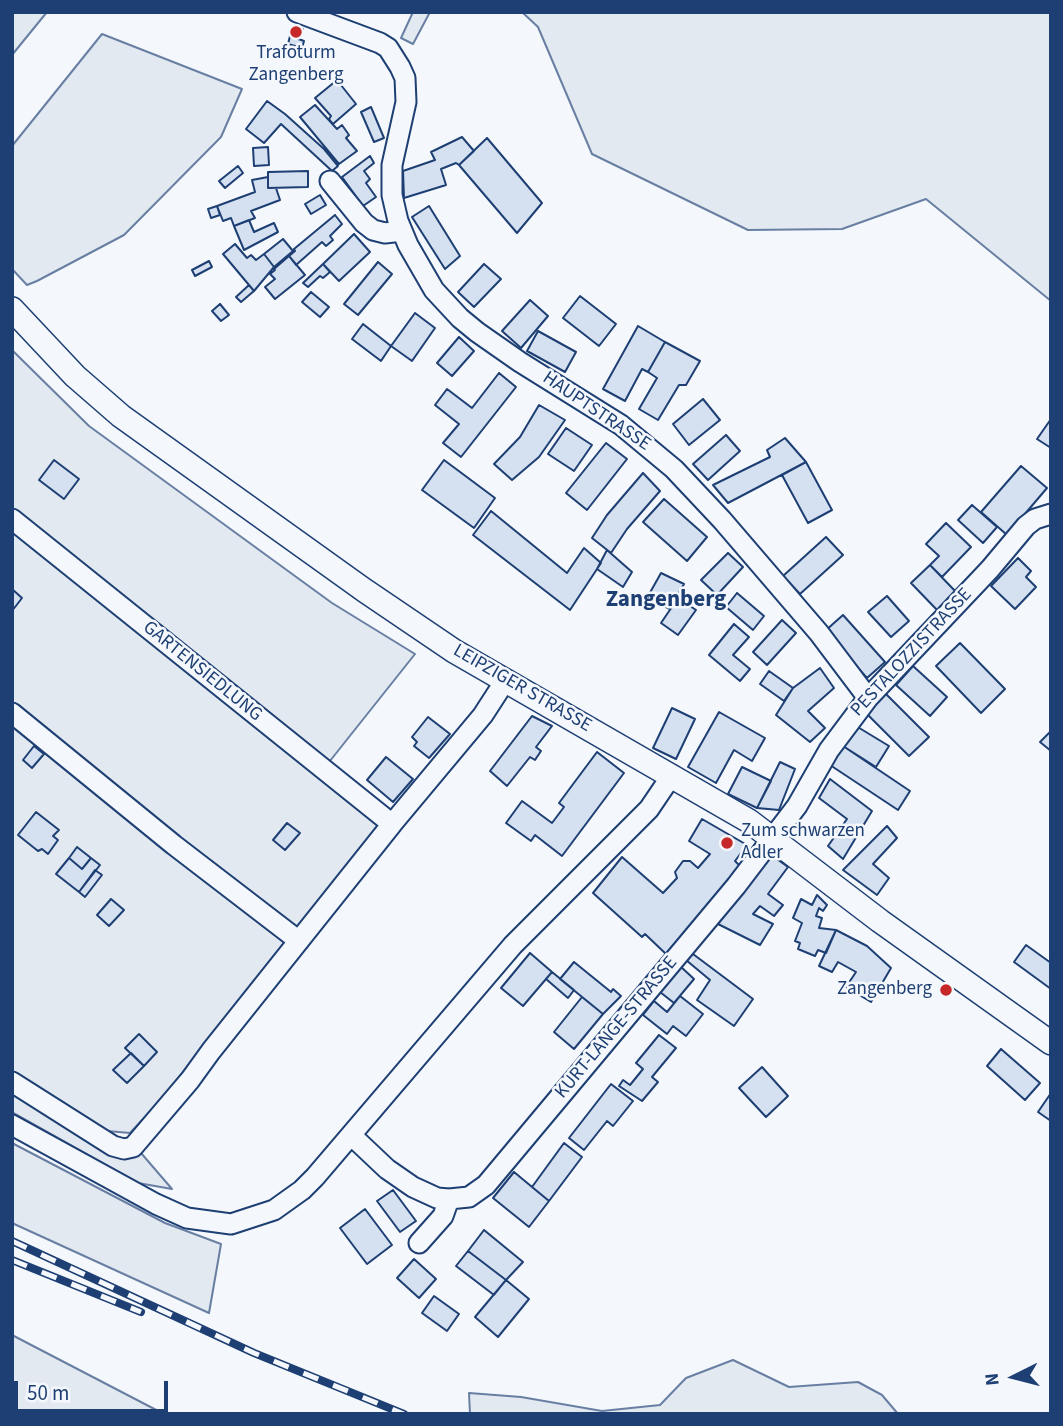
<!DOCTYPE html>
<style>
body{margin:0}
#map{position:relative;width:1063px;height:1426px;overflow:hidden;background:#f4f7fb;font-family:"Source Sans 3",sans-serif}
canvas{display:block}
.frame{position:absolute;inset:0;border:14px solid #1d3f73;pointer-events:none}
.north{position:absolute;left:979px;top:1342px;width:70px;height:70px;-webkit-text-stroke:5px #f4f7fb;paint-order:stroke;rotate:264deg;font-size:19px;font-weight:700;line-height:28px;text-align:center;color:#1d3f73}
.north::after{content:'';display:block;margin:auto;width:24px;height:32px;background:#1d3f73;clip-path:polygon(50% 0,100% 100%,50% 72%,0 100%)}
.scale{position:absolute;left:14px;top:1381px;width:154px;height:32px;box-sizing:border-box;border:4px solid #1d3f73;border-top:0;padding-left:9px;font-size:21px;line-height:24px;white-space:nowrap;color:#1d3f73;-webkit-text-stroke:5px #f4f7fb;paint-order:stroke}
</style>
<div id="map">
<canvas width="1063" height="1426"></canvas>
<div class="frame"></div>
<div class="north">N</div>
<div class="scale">50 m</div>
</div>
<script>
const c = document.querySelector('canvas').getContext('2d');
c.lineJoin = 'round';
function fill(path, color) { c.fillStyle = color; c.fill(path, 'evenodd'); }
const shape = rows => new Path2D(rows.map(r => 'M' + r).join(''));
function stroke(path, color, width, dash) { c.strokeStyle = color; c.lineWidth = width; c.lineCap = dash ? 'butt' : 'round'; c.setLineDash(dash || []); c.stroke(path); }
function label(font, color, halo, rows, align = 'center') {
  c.font = font + ' "Source Sans 3",sans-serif'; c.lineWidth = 5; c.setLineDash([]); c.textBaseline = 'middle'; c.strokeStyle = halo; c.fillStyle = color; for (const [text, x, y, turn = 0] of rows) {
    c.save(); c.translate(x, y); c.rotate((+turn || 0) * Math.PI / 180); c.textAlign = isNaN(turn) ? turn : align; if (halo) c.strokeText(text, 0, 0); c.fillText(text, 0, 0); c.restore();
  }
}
const green = shape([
 [12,12,47,12,12,55,12,12],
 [413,12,430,12,413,44,401,38,413,12],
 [522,12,1051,12,1051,301,926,199,842,229,748,230,592,154,538,27,522,12],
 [102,34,242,89,221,137,124,235,37,281,27,285,12,269,12,146,102,34],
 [12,350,89,426,332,603,415,654,318,776,381,828,158,1103,130,1133,107,1131,12,1071,12,350],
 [12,1087,117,1153,141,1153,172,1189,138,1183,12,1112,12,1087],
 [12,1143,165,1223,221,1244,209,1313,12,1223,12,1143],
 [12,1335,164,1414,12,1414,12,1335],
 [733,1360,789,1387,858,1382,882,1395,898,1414,470,1414,469,1393,521,1397,602,1411,660,1405,686,1378,733,1360]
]);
fill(green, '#e3e9f0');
stroke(green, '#687fa3', 2);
const building = shape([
 [293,26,303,29,299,39,290,36,293,26],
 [290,36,304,41,302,48,288,44,290,36],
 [337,80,356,104,333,124,329,119,331,116,315,98,337,80],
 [267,101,285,114,324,149,338,166,332,171,281,124,264,143,246,129,267,101],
 [315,105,337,129,342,125,349,135,346,138,357,151,339,164,300,117,315,105],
 [371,107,384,138,374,142,361,112,371,107],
 [462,137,474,151,459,165,456,163,441,169,446,185,404,198,403,171,435,160,431,152,462,137],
 [487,138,542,203,517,233,459,165,487,138],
 [268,147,269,165,254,166,253,148,268,147],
 [370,156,374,163,364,171,370,179,366,183,376,197,363,206,342,177,370,156],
 [238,166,243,173,225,188,219,181,238,166],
 [308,171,308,187,268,188,268,172,308,171],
 [268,177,268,188,276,188,280,200,251,211,255,218,234,226,231,218,223,221,217,206,255,192,252,180,268,177],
 [320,195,326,205,311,214,305,204,320,195],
 [217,206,220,215,211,218,208,209,217,206],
 [429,206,460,256,445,269,412,217,429,206],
 [335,215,342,224,330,236,333,240,326,246,322,242,296,265,289,256,295,251,294,249,335,215],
 [249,220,254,232,274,223,278,232,244,250,234,226,249,220],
 [354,234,370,252,339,281,323,264,354,234],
 [283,239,293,251,274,267,264,254,283,239],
 [235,244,247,258,251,255,256,260,264,254,274,267,254,291,223,254,235,244],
 [289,256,305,275,275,299,265,287,275,279,270,274,275,270,274,269,289,256],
 [209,261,212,267,195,276,192,270,209,261],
 [378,262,392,274,358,315,344,304,378,262],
 [323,264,330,272,323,278,320,276,308,287,303,283,323,264],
 [484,264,501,279,474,307,458,292,484,264],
 [249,285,254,291,241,302,236,297,249,285],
 [311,292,329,307,320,317,302,302,311,292],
 [580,296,616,324,599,346,563,318,580,296],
 [530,300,548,316,521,348,502,331,530,300],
 [220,304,229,315,221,321,212,311,220,304],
 [415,313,435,328,412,361,391,346,415,313],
 [363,324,391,346,381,361,352,339,363,324],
 [638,326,665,342,648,372,642,369,625,401,603,389,638,326],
 [538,331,576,352,565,372,527,351,538,331],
 [459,337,474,351,452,376,437,363,459,337],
 [665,342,700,361,686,385,679,385,658,420,639,409,657,378,648,372,665,342],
 [499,373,516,387,461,457,443,443,459,424,435,405,447,389,472,408,499,373],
 [703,399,720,420,689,445,673,424,703,399],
 [539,405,565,420,539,457,512,480,494,464,520,437,539,405],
 [1051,419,1051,448,1037,439,1051,419],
 [566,428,592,445,574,471,548,454,566,428],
 [726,435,740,451,708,480,693,464,726,435],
 [785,438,806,462,728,503,713,485,770,457,767,450,785,438],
 [606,443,627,459,587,510,566,493,606,443],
 [54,460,79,479,64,499,39,480,54,460],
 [444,460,495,498,474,528,422,490,444,460],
 [806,462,832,510,808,523,782,475,806,462],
 [1021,466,1047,488,1007,535,981,512,1021,466],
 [643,473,660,491,627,529,611,553,592,538,607,515,643,473],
 [664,499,707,537,687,561,643,522,664,499],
 [972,505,997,527,983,543,958,520,972,505],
 [491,511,567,573,584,548,601,563,570,610,473,535,491,511],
 [946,523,971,547,942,577,930,565,939,556,926,544,946,523],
 [826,537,843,555,800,594,783,576,826,537],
 [607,550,632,572,623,587,597,569,607,550],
 [728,553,743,567,717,595,701,580,728,553],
 [1018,558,1031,571,1026,577,1036,587,1015,609,991,586,1018,558],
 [930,565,957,593,938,611,911,583,930,565],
 [661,573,684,584,670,609,647,598,661,573],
 [12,589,22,598,12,611,12,589],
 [737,593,764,616,753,630,726,607,737,593],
 [887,596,909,621,891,637,868,612,887,596],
 [678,598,696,610,678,635,661,623,678,598],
 [843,615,885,662,867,678,825,631,843,615],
 [782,620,796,633,767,665,753,652,782,620],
 [734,624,749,637,733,655,750,669,740,681,709,655,734,624],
 [960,643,1005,689,981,713,936,666,960,643],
 [913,666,947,697,930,716,896,685,913,666],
 [820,668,834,688,808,711,825,728,810,742,776,715,793,688,820,668],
 [769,671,793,688,784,701,760,684,769,671],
 [885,693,929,737,909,756,865,712,885,693],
 [672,708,695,719,676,759,653,748,672,708],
 [719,712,765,738,752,761,734,750,716,783,688,767,719,712],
 [532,716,552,726,536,747,541,751,535,760,530,757,507,786,490,771,532,716],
 [428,717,450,734,429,758,414,746,417,742,412,737,428,717],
 [856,726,889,746,876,767,843,746,856,726],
 [1051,731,1051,751,1040,742,1051,731],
 [34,746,44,754,32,768,23,760,34,746],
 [843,746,910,791,898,810,830,765,843,746],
 [597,752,624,773,562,856,535,835,531,841,506,823,522,801,552,823,564,807,559,803,597,752],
 [386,757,413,779,393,802,367,780,386,757],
 [780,762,795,769,779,810,757,808,780,762],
 [742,767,771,781,757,808,728,794,742,767],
 [830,779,872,811,843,859,828,846,847,819,819,798,830,779],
 [36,812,59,830,53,836,58,840,48,854,42,849,38,851,18,835,36,812],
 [702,819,747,845,735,861,740,866,666,954,645,934,642,937,593,893,622,857,663,893,677,878,675,872,683,861,690,861,698,868,710,854,689,841,702,819],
 [287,823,300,833,285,850,273,840,287,823],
 [887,826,897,838,873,864,889,878,877,895,843,870,887,826],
 [77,847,91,858,82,869,69,858,77,847],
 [770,854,788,867,768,894,783,905,774,916,760,906,753,914,773,924,760,945,718,924,770,854],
 [69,858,82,869,91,858,100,865,79,892,56,874,69,858],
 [95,870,102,875,85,897,79,892,95,870],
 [817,895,827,905,823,911,819,908,816,916,822,918,819,928,836,930,826,953,818,950,815,956,798,949,800,943,795,941,802,923,793,918,801,899,812,905,817,895],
 [111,899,124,910,109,926,97,915,111,899],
 [836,930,867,946,891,968,871,1002,846,987,856,972,838,962,832,972,819,966,836,930],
 [1026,945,1051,963,1051,989,1014,962,1026,945],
 [530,953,552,972,523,1006,501,988,530,953],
 [693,954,753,999,734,1026,697,1000,710,980,686,960,693,954],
 [574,962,611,992,613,989,621,996,603,1014,560,979,574,962],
 [680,966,694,979,674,1003,660,992,680,966],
 [552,972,574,990,568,998,546,979,552,972],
 [680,996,703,1014,686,1036,673,1026,667,1034,643,1015,654,1001,667,1012,680,996],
 [582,997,603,1014,574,1049,554,1032,582,997],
 [139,1034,157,1052,144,1066,125,1048,139,1034],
 [659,1035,676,1048,652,1077,658,1082,642,1101,619,1086,623,1080,630,1085,643,1069,636,1063,659,1035],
 [1001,1049,1040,1083,1025,1100,987,1066,1001,1049],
 [131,1053,144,1066,127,1083,113,1070,131,1053],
 [762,1067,788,1096,766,1117,739,1088,762,1067],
 [611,1084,633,1101,613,1126,607,1121,584,1150,569,1138,611,1084],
 [1051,1093,1051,1121,1038,1112,1051,1093],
 [564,1143,582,1157,549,1201,532,1187,564,1143],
 [514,1172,549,1201,529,1227,493,1198,514,1172],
 [393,1190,416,1221,400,1232,377,1201,393,1190],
 [365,1209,392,1245,367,1264,340,1228,365,1209],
 [484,1230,523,1262,506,1280,468,1251,484,1230],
 [468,1251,506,1280,494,1295,456,1266,468,1251],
 [414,1259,436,1279,419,1298,397,1278,414,1259],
 [506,1280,529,1299,498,1337,475,1317,506,1280],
 [434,1296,459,1314,447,1331,422,1313,434,1296]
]);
fill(building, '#d5e0f0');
stroke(building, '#1d3f73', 2);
const minor = shape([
 [297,12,380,43,388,48,400,67,405,78,406,102,392,165,392,195,398,221,408,245,434,290,460,318,477,332,520,362,621,425,674,469,722,520,819,633,868,698],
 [330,181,364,223,373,230,385,233,402,231],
 [12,519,392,824],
 [12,713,174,845,299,941],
 [12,1082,113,1146,124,1149,133,1147,190,1080,211,1051,392,824,483,715,505,681],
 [12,1125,156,1204,187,1218,231,1224,274,1210,302,1190,315,1177,513,945,649,809,672,775],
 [351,1135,387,1169,413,1187,437,1198,449,1199,443,1216,419,1243],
 [449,1199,469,1197,486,1185,736,886,797,806,829,750,868,698,990,569,1026,526,1035,519,1051,514]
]);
const tertiary = shape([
 [12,309,75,376,121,416,364,590,454,651,749,821,880,921,1051,1043]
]);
stroke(minor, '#1d3f73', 23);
stroke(tertiary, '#1d3f73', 26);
stroke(minor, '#f4f7fb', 19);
stroke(tertiary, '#f4f7fb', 23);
const rail = shape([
 [12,1241,254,1353,404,1414],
 [12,1260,141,1312]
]);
stroke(rail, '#1d3f73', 8);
stroke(rail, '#f4f7fb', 5, [16]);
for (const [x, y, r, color] of [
 [296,32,7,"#c62828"],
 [727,843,7,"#c62828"],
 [946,990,7,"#c62828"]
]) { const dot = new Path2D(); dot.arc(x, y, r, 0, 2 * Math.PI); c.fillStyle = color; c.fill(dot); stroke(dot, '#f4f7fb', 2.5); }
label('19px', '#1d3f73', '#f4f7fb', [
 ["Trafoturm",296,54],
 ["Zangenberg",296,76],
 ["Zum schwarzen",741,832,"left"],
 ["Adler",741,854,"left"],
 ["Zangenberg",932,990,"right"]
]);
label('19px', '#1d3f73', '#f4f7fb', [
 ["HAUPTSTRASSE",596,412,34],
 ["PESTALOZZISTRASSE",912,653,-47],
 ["GARTENSIEDLUNG",202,672,39],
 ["LEIPZIGER STRASSE",522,689,30],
 ["KURT-LANGE-STRASSE",617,1028,-50]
]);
label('bold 23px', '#1d3f73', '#f4f7fb', [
 ["Zangenberg",666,601]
]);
</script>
